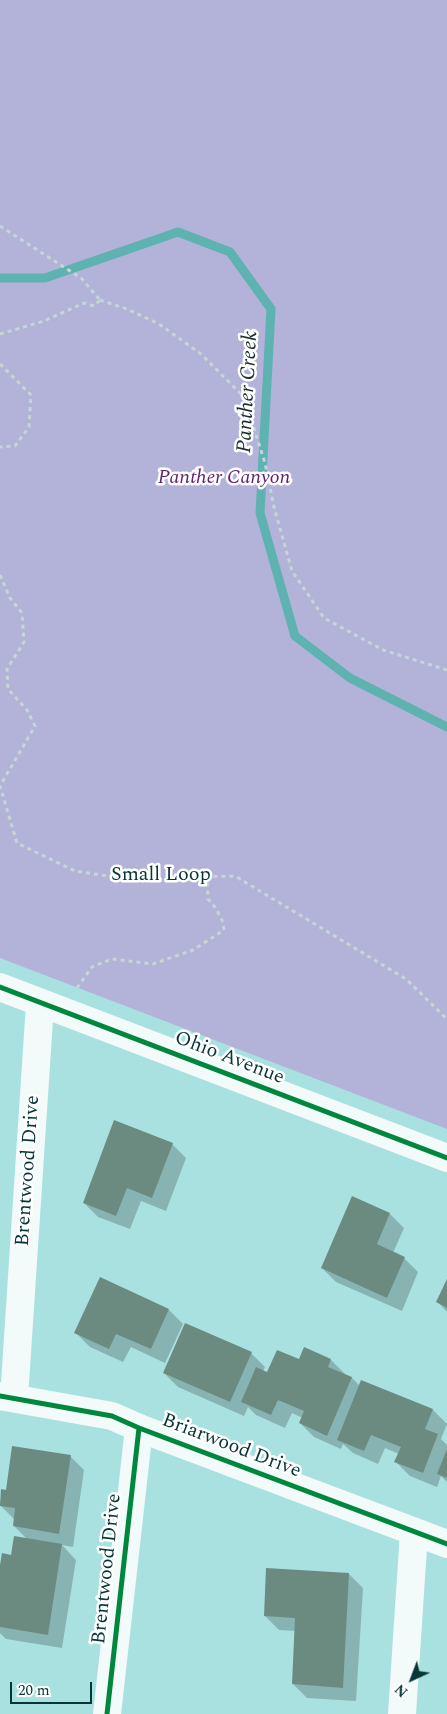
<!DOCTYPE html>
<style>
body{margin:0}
#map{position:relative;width:447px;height:1714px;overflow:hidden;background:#a9e1e0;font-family:Spectral,serif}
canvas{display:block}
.north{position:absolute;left:387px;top:1654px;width:50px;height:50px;-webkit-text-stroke:4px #fff;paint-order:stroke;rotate:223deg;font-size:14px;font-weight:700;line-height:20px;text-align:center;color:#073636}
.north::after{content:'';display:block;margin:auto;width:18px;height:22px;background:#073636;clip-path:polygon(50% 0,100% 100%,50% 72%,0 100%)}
.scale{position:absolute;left:10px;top:1682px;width:82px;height:22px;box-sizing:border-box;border:2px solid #073636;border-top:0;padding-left:6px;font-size:15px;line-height:18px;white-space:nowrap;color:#073636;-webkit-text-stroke:4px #fff;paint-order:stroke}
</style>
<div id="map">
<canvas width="447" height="1714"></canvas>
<div class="north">N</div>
<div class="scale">20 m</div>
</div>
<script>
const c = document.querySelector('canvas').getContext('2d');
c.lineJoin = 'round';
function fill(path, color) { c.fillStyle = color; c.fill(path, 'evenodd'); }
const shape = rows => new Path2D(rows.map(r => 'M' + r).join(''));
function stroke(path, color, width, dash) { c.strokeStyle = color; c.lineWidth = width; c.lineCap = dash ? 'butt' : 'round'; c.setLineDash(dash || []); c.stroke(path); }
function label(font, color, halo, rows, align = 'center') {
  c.font = font + ' Spectral,serif'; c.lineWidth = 5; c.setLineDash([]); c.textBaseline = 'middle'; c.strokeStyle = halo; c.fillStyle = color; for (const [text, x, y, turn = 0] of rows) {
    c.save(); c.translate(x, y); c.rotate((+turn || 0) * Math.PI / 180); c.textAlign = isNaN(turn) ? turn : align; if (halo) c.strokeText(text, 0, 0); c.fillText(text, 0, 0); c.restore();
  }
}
fill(shape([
 [0,0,447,0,447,1129,0,958]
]), '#b3b2d8');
fill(shape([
 [172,1144,186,1158,166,1211,141,1201,130,1229,98,1217,84,1203],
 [390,1214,404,1228,393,1253,404,1258,418,1272,402,1311,336,1282,322,1268],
 [100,1279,169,1310,183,1324,165,1363,131,1347,123,1362,90,1347,76,1333],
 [447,1282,447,1312,438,1302],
 [251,1353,265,1367,263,1371,268,1374,300,1361,331,1360,345,1374,344,1375,352,1378,360,1386,362,1382,433,1410,447,1424,441,1439,447,1445,447,1482,441,1476,437,1487,410,1476,396,1462,399,1454,385,1448,378,1464,353,1453,343,1444,341,1449,314,1437,300,1423,303,1418,292,1413,285,1428,256,1415,248,1407,244,1416,178,1387,164,1373],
 [70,1456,84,1470,73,1547,62,1545,76,1560,62,1648,6,1639,0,1633,0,1573,12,1556,28,1540,14,1526,14,1519,0,1505,2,1491,7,1491],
 [349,1574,363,1588,356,1701,307,1698,293,1684,296,1631,279,1630,265,1616]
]), '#0003');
stroke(shape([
 [0,278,45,278,178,232,230,252,271,309,260,513,295,636,350,678,447,727]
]), '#5eb2b2', 9);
fill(shape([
 [114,1120,173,1143,152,1198,127,1188,116,1216,83,1203],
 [352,1196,390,1213,377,1244,405,1257,387,1298,321,1268],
 [100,1277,169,1309,151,1349,116,1334,109,1349,74,1333],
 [447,1279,447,1308,436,1302],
 [185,1323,252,1352,230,1402,163,1373],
 [304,1347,331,1359,328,1367,352,1377,327,1436,299,1423,304,1411,278,1400,271,1415,241,1402,256,1367,267,1372,277,1350,299,1359],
 [361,1380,433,1409,425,1429,438,1434,423,1473,394,1462,401,1447,371,1435,364,1451,337,1440],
 [12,1446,71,1455,59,1534,13,1526,15,1508,0,1506,1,1489,6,1490],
 [447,1449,447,1478,437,1474],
 [14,1536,62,1544,48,1635,0,1627,0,1565,2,1553,11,1555],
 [266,1568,349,1573,343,1688,292,1684,295,1618,264,1616]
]), '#6b8b80');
stroke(shape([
 [0,226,81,278,100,300],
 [100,300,127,309,159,324,201,354,244,397,265,463,274,507,292,571,324,618,383,650,447,670],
 [0,334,44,321,84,303,94,306,100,300],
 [0,364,31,395,29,427,15,446,0,447],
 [0,575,10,598,22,613,24,642,7,669,8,689,27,710,35,726,0,786,17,843,75,871,127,879,235,876,406,979,447,1019],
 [77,988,92,967,112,959,153,964,193,950,224,930,222,920,215,907,208,899,207,877]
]), '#c4d7d7', 3, [4, 4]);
stroke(shape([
 [0,987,447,1158],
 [0,1396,112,1416,139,1428,447,1544],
 [14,1398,40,1004],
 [107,1714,139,1428],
 [402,1714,414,1532]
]), '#f2fafa', 28);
stroke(shape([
 [0,987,447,1158],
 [0,1396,112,1416,139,1428,447,1544],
 [107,1714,139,1428]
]), '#00873e', 5);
label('italic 20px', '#5d2274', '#fff', [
 ["Panther Canyon",224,479]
]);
label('20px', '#073636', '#fff', [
 ["Small Loop",161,876],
 ["Ohio Avenue",229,1059,21],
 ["Brentwood Drive",29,1171,-86],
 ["Briarwood Drive",231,1447,21],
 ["Brentwood Drive",108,1569,-84]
]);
label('italic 21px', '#182f2e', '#fff', [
 ["Panther Creek",249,392,-87]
]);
</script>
